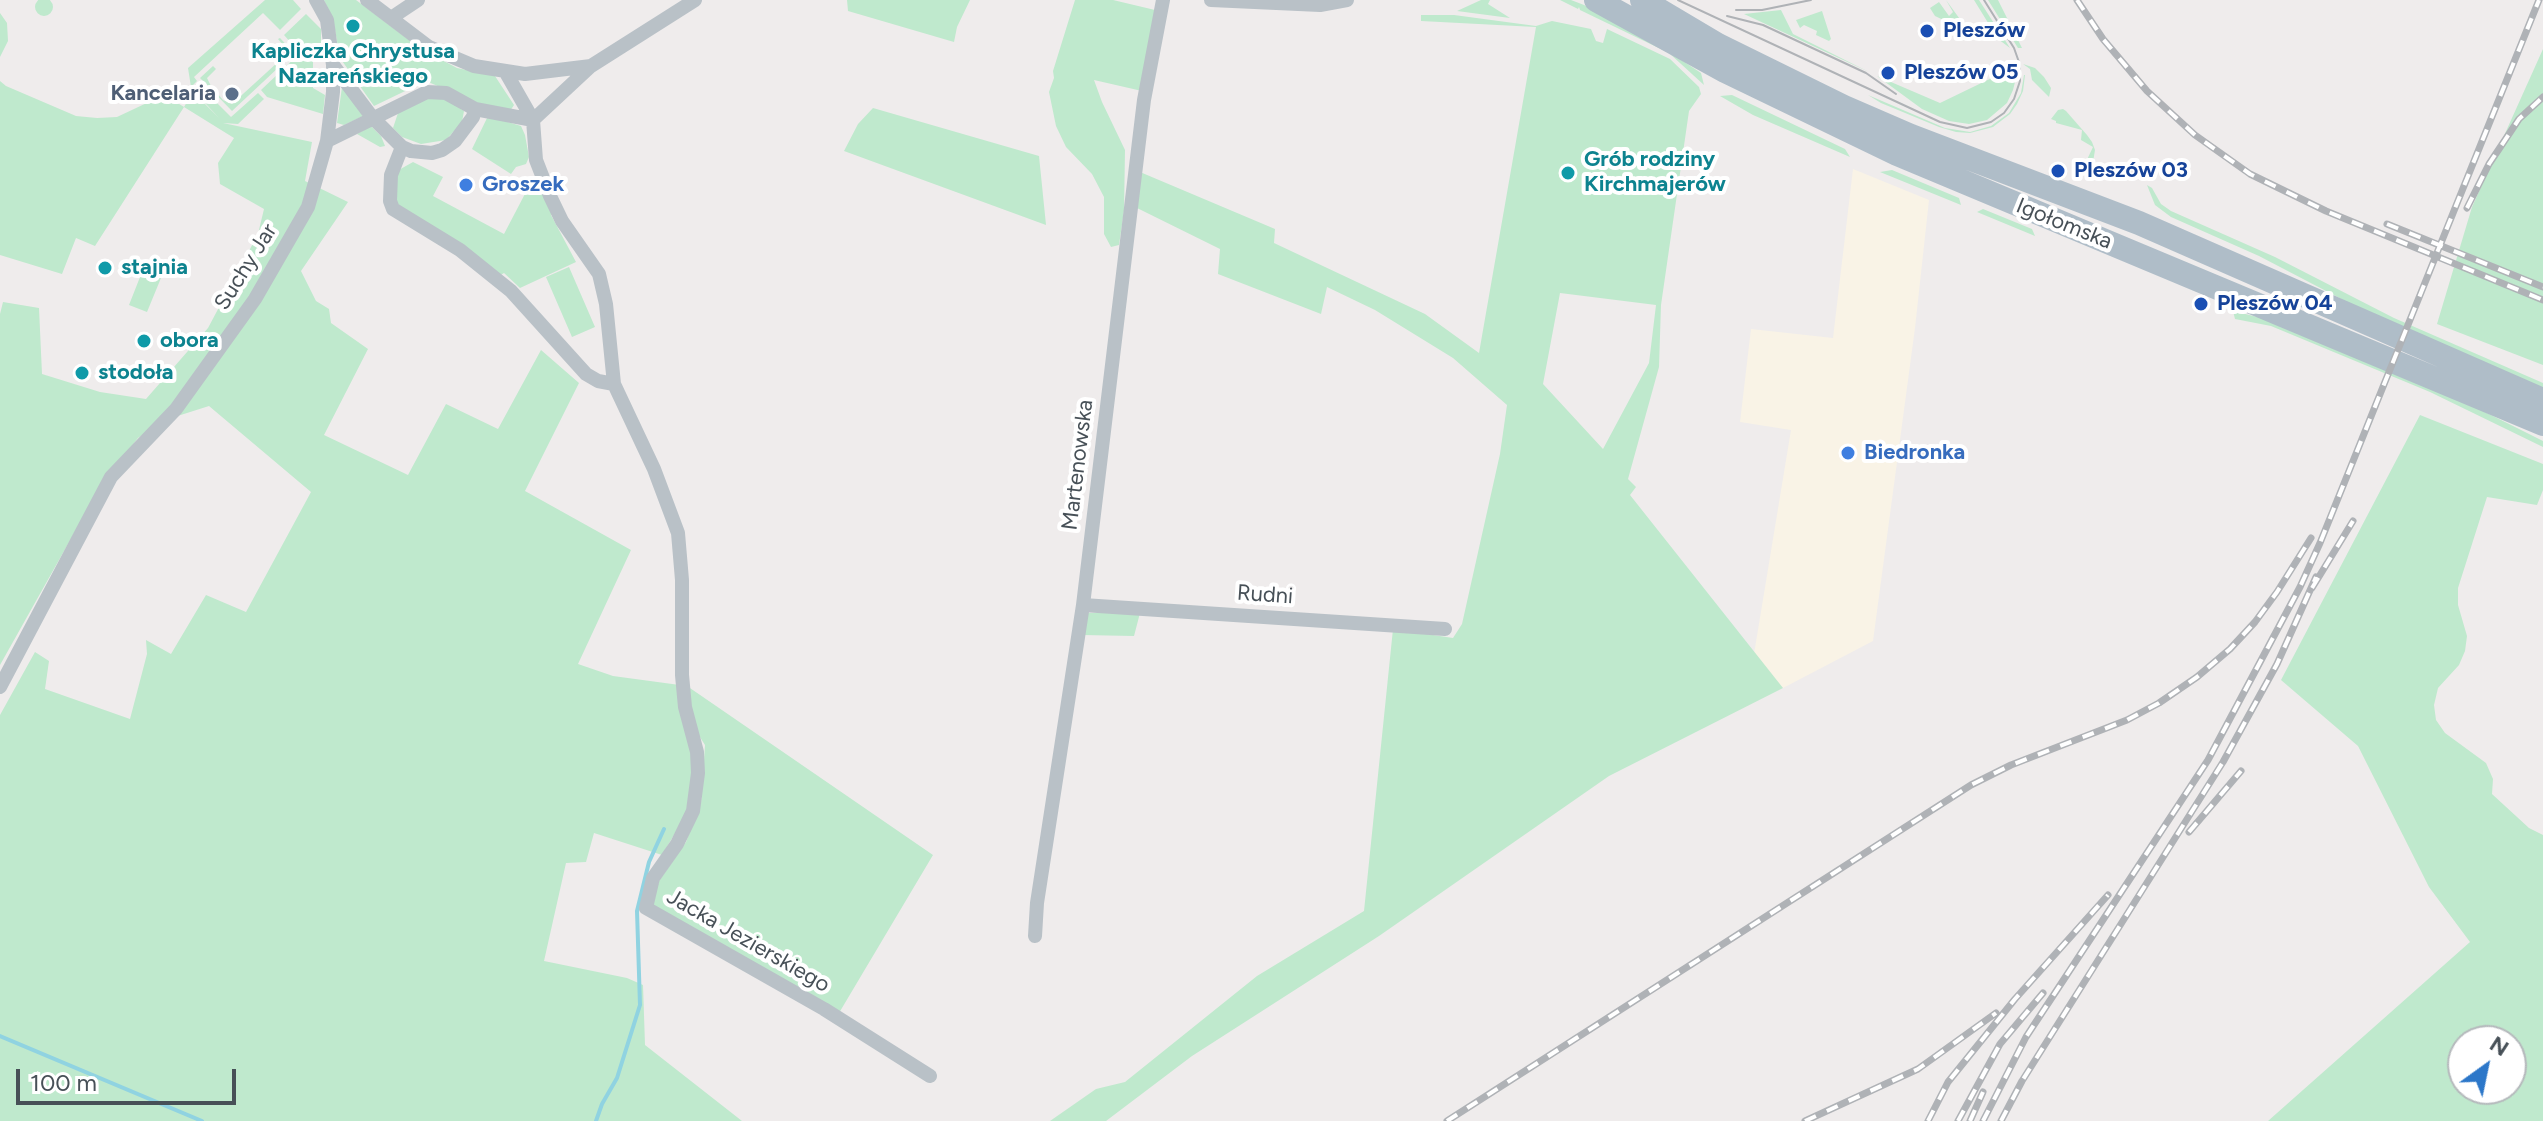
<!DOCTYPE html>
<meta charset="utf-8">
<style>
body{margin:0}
#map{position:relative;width:2543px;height:1121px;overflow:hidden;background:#efecec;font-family:Figtree,sans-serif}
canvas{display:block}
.north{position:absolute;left:2447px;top:1025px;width:80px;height:80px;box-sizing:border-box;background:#fff;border:2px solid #b5b9bc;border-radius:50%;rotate:33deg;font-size:22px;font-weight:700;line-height:32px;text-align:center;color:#475057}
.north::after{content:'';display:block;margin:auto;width:28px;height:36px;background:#2c77c9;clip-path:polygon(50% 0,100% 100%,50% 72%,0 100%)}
.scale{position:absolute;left:16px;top:1069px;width:220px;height:36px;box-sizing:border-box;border:4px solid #475057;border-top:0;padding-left:10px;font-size:24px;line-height:28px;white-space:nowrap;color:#475057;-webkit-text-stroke:6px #fff;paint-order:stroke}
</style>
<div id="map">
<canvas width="2543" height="1121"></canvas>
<div class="north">N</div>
<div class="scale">100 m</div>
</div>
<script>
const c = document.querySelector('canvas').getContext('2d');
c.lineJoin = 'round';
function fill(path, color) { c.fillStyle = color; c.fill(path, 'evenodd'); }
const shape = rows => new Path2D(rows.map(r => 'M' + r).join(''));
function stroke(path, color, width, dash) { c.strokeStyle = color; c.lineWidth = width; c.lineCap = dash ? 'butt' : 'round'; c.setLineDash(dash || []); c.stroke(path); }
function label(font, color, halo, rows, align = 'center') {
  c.font = font + ' Figtree,sans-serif'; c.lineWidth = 8; c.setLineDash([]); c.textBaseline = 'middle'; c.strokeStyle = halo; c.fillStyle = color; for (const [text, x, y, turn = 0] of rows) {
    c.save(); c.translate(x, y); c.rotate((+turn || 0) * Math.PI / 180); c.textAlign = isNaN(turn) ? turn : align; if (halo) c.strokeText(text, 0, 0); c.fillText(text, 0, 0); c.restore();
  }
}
fill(shape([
 [1853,169,1929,200,1915,328,1873,641,1783,688,1754,654,1791,430,1740,422,1751,329,1833,338]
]), '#f9f3e6');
fill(shape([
 '35 7a9 9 0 1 1 18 0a9 9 0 1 1-18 0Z',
 [265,0,293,0,301,9,280,30,263,13,194,77,197,81,191,87,188,68],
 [324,0,356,0,421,49,457,68,495,76,514,105,510,111,484,106,426,81,374,106,340,58,333,19],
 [847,0,970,0,957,27,954,42,848,11],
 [1075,0,1113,0,1155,10,1142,91,1094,80,1102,102,1125,150,1124,211,1119,245,1111,247,1104,234,1104,197,1092,174,1066,147,1056,126,1049,92,1054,78,1053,71],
 [1481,0,1490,0,1488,4,1510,18,1457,11],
 [1560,0,1571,0,1584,5,1677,57,1701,73,1704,85,1669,53,1580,10,1579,7,1578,9],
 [1946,0,1962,22,1956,26,1935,16,1930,8,1939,2,1949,16,1953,12],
 [1974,0,1979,0,2010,48,1998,39],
 [1988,0,1998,0,2022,48,2018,48],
 [1781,10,1793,34,1869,72,1744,14],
 [1822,11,1831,39,1829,41,1816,35,1817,31,1804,25,1800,28,1796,20],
 [0,13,7,23,8,41,0,57],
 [306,14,321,29,321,46,325,53,313,60,313,88,325,95,323,114,267,97,261,90,300,53,284,35],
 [1421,15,1454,15,1536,26,1552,21,1591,29,1596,41,1603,43,1607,29,1670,59,1699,87,1701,94,1689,111,1661,305,1659,367,1628,479,1636,487,1630,495,1783,688,1609,776,1379,936,1192,1056,1106,1121,1050,1121,1096,1089,1125,1082,1257,976,1364,911,1393,629,1453,638,1462,624,1500,454,1507,405,1453,358,1375,310,1327,287,1321,314,1218,274,1220,249,1137,208,1140,172,1275,229,1274,243,1425,314,1479,353,1536,27,1421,21],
 [1560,293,1656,305,1649,363,1603,449,1543,384],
 [280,38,294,53,232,111,200,78,213,66,216,69,207,78,211,86,223,100,232,104,289,52,278,39],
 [2543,49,2543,365,2437,324,2472,207],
 [2023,64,2035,68,2044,77,2051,88,2049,97,2032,80,2030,69],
 [2002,73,2017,74,2013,90,2007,103,1987,120,1969,124,1949,121,1922,109,1877,76,1940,103],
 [2024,75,2025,75,2023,91,2017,104,2010,114,1993,127,1970,133,1956,132,1939,127,1881,103,1868,95,1945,128,1970,132,1991,126,2009,113,2021,93],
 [0,81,6,86,76,116,97,118,117,117,151,101,168,97,184,107,193,92,219,118,193,90,198,84,231,117,258,93,264,99,238,124,223,123,312,142,305,181,348,202,301,271,316,301,329,309,331,323,368,349,324,435,408,475,446,404,498,429,541,350,579,383,525,491,631,550,578,664,613,676,687,686,933,855,839,1013,651,907,659,881,686,842,701,803,705,745,696,731,690,743,694,777,689,810,662,855,594,833,586,862,566,863,544,961,627,978,643,985,645,1045,742,1121,0,1121,0,715,35,652,49,661,45,689,130,719,147,654,146,640,171,654,206,595,246,612,311,492,209,406,165,420,138,438,100,487,0,665,0,314,3,302,39,308,42,374,100,392,146,399,208,328,258,234,264,209,220,184,218,163,234,138,184,107,95,246,76,238,62,274,0,255],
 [342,87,363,116,344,125,337,123],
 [1732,95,1845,149,1850,157,1753,115,1720,96],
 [444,98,464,111,462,122,446,140,421,144,402,137,393,128,398,113,421,99],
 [873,108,1039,156,1046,225,844,151,858,124],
 [2063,109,2066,111,2087,135,2092,142,2095,150,2093,162,2084,166,2093,147,2081,140,2082,130,2056,123,2056,121,2051,119,2058,110],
 [488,116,521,126,525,135,529,157,526,164,516,167,511,174,472,149],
 [371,126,381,136,385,146,380,147,357,134],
 [413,162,443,177,433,196,504,234,527,190,533,186,541,189,554,211,551,215,576,262,520,288,504,273,499,276,400,209,393,194,397,171],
 [1892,170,1959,198,1961,205,1880,172],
 [2147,185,2152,188,2161,204,2171,211,2275,257,2394,318,2543,383,2543,390,2351,304,2259,256,2171,217,2155,205],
 [1983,209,2032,229,2035,236,1977,212],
 [569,267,595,327,572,337,546,277],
 [142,272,161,278,147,312,129,305],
 [2233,311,2274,321,2465,402,2543,441,2543,447,2430,392,2271,326,2235,319],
 [2420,415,2543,464,2543,490,2537,505,2487,497,2458,588,2458,605,2467,636,2465,651,2459,665,2438,688,2434,705,2436,720,2445,733,2486,763,2493,779,2492,794,2529,828,2543,835,2543,1121,2268,1121,2470,942,2429,887,2358,746,2281,680],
 [2463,1041,2511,1041,2511,1089,2463,1089],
 [1085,613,1140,613,1134,636,1082,635]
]), '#bfe9cd');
stroke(shape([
 [0,1036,202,1121],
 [596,1121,602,1104,617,1078,640,1005,637,911,649,862,664,829]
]), '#90d3e1', 4);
stroke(shape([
 [367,0,429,47,474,66,525,74,591,66,695,0],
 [1211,0,1320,5,1347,0],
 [391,18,418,0],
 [333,65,372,117,402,147,411,151,432,153,442,150,455,141,473,117,475,109,533,120,591,66],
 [505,71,533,120,536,160,550,196,562,221,599,274,606,304,614,384,654,469,678,533,682,580,682,675,685,707,697,752,698,773,693,811,677,844,653,878,646,908,824,1009,930,1076],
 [327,141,427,92,446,93,475,109],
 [402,147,391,175,390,201,393,209,460,250,511,291,586,374,598,381,614,384],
 [1083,605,1445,629],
 [0,687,111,477,176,409,255,299,308,207,327,141,333,92,333,65,327,20,316,0],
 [1035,936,1037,903,1083,605,1144,100,1163,0]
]), '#b9c1c7', 14);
stroke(shape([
 [1596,0,1725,71,1897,154,2543,424],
 [1642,0,1718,45,1844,107,1911,136,2139,223,2543,400]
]), '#afbdc8', 24);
stroke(shape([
 [1678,0,1940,122,1967,128,1991,122,2004,113,2014,99,2020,81,2020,65,2014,48,1984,0],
 [1736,10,1762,10,1811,0],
 [1727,16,1763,25,1866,73,1896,94]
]), '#afb2b6', 2);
const rail = shape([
 [2077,0,2103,39,2147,91,2195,135,2250,174,2326,211,2543,300],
 [2467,208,2489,164,2519,119,2543,97],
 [2387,224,2543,287],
 [2312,588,2353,521],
 [2189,832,2241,771],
 [1447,1121,1971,785,2011,765,2127,720,2159,703,2197,677,2230,649,2255,622,2277,592,2311,538],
 [1805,1121,1918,1069,1996,1013],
 [1928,1121,1948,1082,2015,999,2108,895],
 [1958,1121,2000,1044,2043,993],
 [1970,1121,1983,1092],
 [1983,1121,2026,1037,2208,760,2300,587,2320,543,2539,0],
 [2001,1121,2022,1081,2223,762,2277,664,2316,577]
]);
stroke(rail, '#afb2b6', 7);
stroke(rail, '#fff', 4, [12]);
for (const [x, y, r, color] of [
 [353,26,8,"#0f9aa8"],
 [1927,31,8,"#1a4fb4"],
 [1888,73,8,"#1a4fb4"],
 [232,94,8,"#5c6f8a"],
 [2058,171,8,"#1a4fb4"],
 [1568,173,8,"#0f9aa8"],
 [466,185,8,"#3f7fe0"],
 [105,268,8,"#0f9aa8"],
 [2201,304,8,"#1a4fb4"],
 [144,341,8,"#0f9aa8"],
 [82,373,8,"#0f9aa8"],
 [1848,453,8,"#3f7fe0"]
]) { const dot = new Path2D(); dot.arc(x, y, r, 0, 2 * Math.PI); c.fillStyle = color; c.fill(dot); stroke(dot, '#fff', 3); }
label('bold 22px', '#164399', '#fff', [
 ["Pleszów",1943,31],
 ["Pleszów 05",1904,73],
 ["Pleszów 03",2074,171],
 ["Pleszów 04",2217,304]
], 'left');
label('bold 22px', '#0d838f', '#fff', [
 ["Kapliczka Chrystusa",353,52,"center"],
 ["Nazareńskiego",353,77,"center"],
 ["Grób rodziny",1584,160],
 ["Kirchmajerów",1584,185],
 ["stajnia",121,268],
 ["obora",160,341],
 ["stodoła",98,373]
], 'left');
label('bold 22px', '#4e5e75', '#fff', [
 ["Kancelaria",216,94]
], 'right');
label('bold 22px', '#366cbe', '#fff', [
 ["Groszek",482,185],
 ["Biedronka",1864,453]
], 'left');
label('22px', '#475057', '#fff', [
 ["Igołomska",2064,224,22],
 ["Suchy Jar",246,267,-58],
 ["Martenowska",1078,465,-83],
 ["Rudni",1265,595,4],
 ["Jacka Jezierskiego",748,941,30]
]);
</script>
